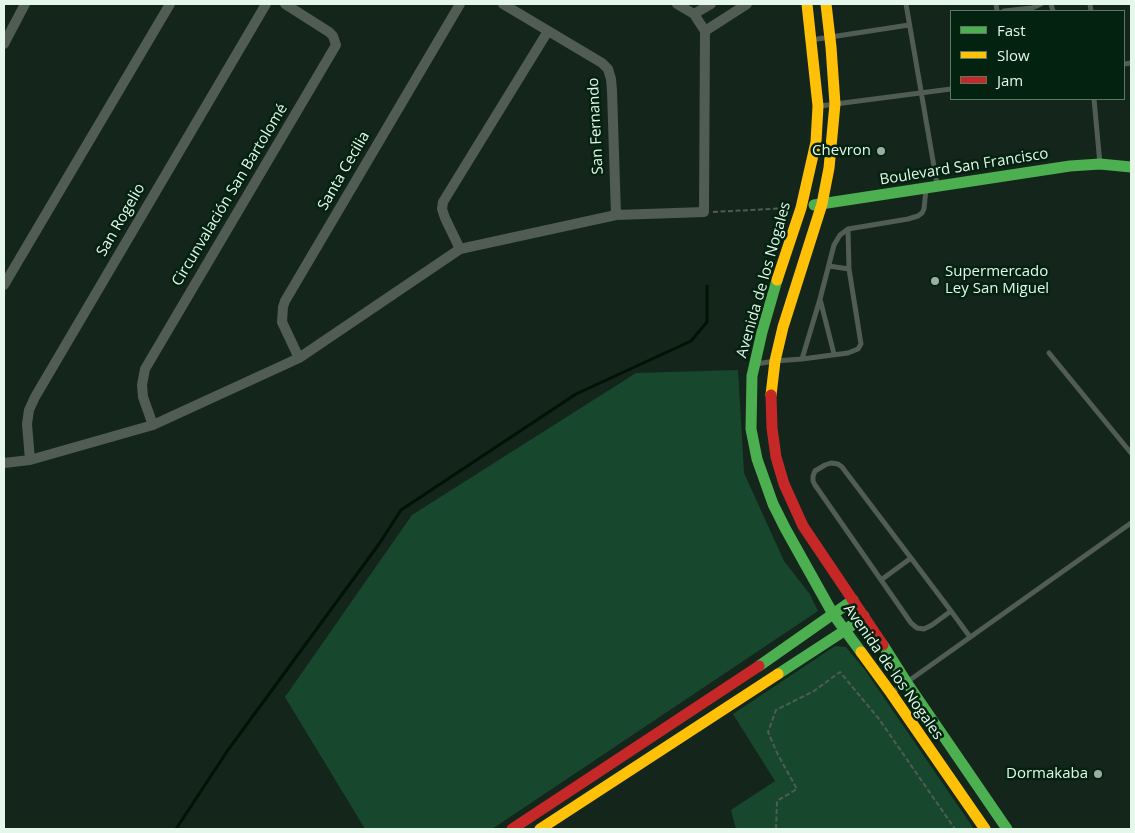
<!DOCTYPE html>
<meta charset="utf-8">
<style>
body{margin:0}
#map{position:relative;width:1135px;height:833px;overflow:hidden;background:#14251b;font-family:"Open Sans",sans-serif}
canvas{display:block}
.frame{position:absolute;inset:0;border:5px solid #e5f7ea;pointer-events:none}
.legend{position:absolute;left:950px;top:10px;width:175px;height:90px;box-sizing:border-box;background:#032210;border:1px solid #5d7767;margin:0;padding:6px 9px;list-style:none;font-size:15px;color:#e5f7ea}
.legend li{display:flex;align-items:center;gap:10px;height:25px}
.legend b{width:25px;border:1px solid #5d7767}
</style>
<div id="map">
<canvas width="1135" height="833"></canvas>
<div class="frame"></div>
<ul class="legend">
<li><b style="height:6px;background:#4caf50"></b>Fast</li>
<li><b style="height:6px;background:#ffc107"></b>Slow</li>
<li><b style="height:6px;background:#c62828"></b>Jam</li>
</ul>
</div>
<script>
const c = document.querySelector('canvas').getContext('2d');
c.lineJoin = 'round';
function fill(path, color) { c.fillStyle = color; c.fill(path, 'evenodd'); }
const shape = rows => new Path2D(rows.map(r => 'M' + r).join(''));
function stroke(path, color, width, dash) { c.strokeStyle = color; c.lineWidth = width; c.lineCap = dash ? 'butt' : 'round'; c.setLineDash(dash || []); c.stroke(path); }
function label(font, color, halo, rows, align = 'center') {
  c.font = font + ' "Open Sans",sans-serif'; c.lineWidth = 5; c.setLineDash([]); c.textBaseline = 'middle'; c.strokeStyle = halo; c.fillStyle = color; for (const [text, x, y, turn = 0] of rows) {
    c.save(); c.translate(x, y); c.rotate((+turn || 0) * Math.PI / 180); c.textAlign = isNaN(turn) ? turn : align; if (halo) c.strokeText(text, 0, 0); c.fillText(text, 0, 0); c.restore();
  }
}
fill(shape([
 [738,370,744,473,784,561,809,593,818,611,492,829,365,829,285,697,412,515,636,373],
 [835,646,846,647,865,670,974,829,736,829,731,810,775,781,733,714]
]), '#17482d');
stroke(shape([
 [176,829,228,750,379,544,401,510,576,394,691,341,707,322,707,286]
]), '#021207', 3);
stroke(shape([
 [713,212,789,208],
 [776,829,777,801,797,789,778,755,768,732,776,710,814,691,840,672,879,719,955,829]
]), '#505b54', 2, [5, 2.5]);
stroke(shape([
 [906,4,937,184],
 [996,4,997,11],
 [1051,4,1053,11],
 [1090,4,1091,11],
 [1004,11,1032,8,1041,4],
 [811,40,909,25],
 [1124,64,1131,63],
 [1094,99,1100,164],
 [820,106,951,89],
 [848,229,849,269],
 [820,299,834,354],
 [1049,353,1131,453],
 [802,359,848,353,858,349,861,344,849,269,829,266],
 [756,364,775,361,802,359,820,299,834,245,840,235,848,229,908,219,918,216,922,213,924,209,926,189],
 [881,580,911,558],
 [951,611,932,625,924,629,917,628,911,623,815,485,813,481,813,476,815,471,825,465,831,463,838,464,842,467,911,558,951,611,970,637],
 [893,692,1131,523]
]), '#505c54', 5);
stroke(shape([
 [503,4,602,63,608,69,611,79,612,91,616,215],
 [694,14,711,4],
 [705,31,747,4],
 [4,44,25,4],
 [460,249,445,218,442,209,443,202,548,31],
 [4,285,170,4],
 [299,358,282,322,283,307,285,301,460,4],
 [153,425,143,397,142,385,145,369,336,45,333,36,329,32,285,4],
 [30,460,27,424,29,410,35,397,266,4],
 [4,463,30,460,153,425,299,358,460,249,616,215,704,212,705,31,694,14,677,4]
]), '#505c54', 10);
stroke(shape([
 [814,205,1070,166,1100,164,1131,167],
 [777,280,762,332,752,376,751,429,757,459,773,504,785,528,833,614,861,652],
 [883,645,907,683,1007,829],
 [759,666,853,600],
 [778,674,844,631,864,616]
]), '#4caf50', 11);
stroke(shape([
 [777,280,801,208,816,142,818,106,807,4],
 [771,395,775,361,783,327,822,204,829,168,835,104,831,47,826,4],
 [861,652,891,693,985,829],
 [540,829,778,674]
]), '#ffc107', 11);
stroke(shape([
 [771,395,772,428,776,457,784,484,803,526,883,645],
 [512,829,759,666]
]), '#c62828', 11);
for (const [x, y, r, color] of [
 [881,151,5,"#9caea2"],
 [935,281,5,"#9caea2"],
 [1098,774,5,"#9caea2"]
]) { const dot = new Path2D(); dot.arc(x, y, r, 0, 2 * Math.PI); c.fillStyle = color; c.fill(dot); stroke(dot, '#032210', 2); }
label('15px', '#e5f7ea', '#032210', [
 ["San Fernando",596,126,-93],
 ["Boulevard San Francisco",964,167,-9],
 ["Santa Cecilia",344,171,-60],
 ["Circunvalación San Bartolomé",230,195,-59],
 ["San Rogelio",121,220,-60],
 ["Avenida de los Nogales",764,280,-74],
 ["Avenida de los Nogales",893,672,55]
]);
label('15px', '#e5f7ea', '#032210', [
 ["Chevron",871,151],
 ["Supermercado",945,272,"left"],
 ["Ley San Miguel",945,289,"left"],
 ["Dormakaba",1088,774]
], 'right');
</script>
